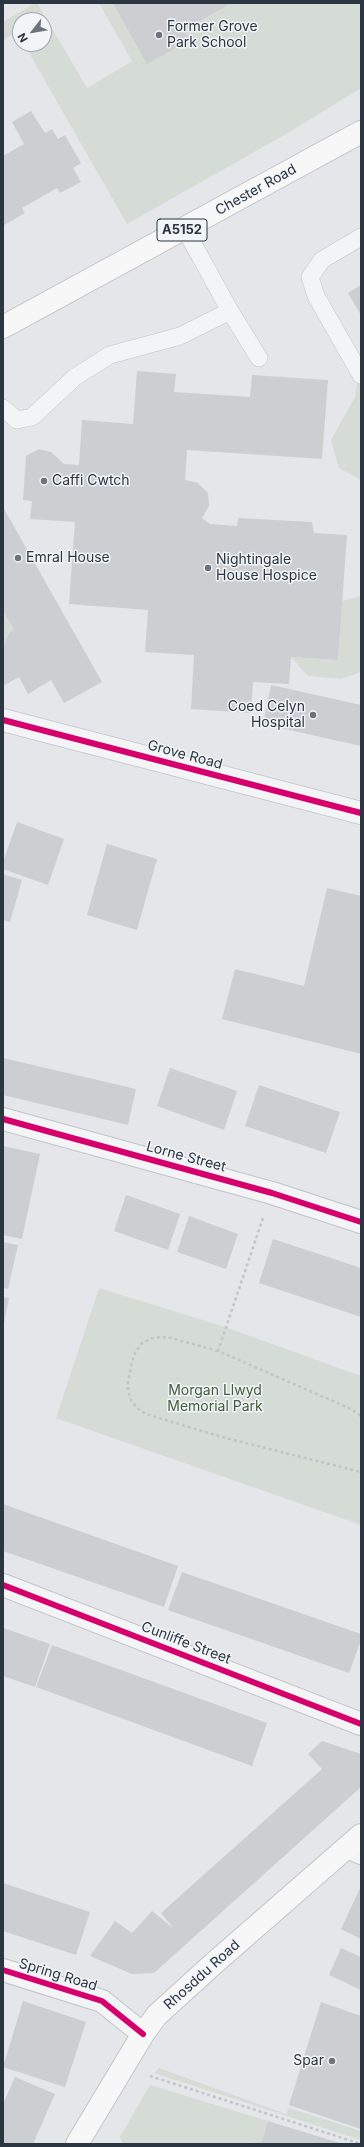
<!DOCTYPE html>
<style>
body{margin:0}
#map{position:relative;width:364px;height:2147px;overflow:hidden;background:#e4e6e9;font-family:Inter,sans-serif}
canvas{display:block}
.frame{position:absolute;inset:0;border:4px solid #2c3542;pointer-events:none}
.north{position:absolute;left:12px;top:12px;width:40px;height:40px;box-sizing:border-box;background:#f2f5f8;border:1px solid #a3a8af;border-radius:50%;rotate:239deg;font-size:11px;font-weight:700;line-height:16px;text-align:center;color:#2c3542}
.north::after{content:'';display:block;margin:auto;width:14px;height:18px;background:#6c737c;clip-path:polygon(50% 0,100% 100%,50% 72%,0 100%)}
</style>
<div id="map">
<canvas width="364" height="2147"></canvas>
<div class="frame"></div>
<div class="north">N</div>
</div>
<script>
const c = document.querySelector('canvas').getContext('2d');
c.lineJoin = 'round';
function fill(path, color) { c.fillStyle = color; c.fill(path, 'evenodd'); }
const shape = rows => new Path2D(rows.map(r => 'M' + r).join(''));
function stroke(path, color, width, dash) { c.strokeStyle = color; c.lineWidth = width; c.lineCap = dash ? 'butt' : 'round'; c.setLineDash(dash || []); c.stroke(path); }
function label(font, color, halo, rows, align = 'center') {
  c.font = font + ' Inter,sans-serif'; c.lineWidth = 3; c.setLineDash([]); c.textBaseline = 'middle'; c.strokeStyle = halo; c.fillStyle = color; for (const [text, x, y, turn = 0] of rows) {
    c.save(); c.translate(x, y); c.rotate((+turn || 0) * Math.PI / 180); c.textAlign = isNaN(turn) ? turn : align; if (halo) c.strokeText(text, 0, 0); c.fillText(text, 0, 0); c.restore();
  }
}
fill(shape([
 [35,3,37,3,87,88,132,61,99,3,113,3,190,40,184,30,232,3,361,3,361,88,286,134,127,224,24,44,44,44,44,20,20,20,20,38,17,32,3,40,3,22],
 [357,383,361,385,361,480,339,468,331,440,355,397],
 [361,596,361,672,341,679,308,676,291,657,338,660,342,601],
 [3,610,14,630,9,633,3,648],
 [99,1288,225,1327,361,1376,361,1525,56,1418],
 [159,2068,286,2114,289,2108,361,2131,361,2140,154,2073],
 [150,2085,268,2121,261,2144,248,2142,247,2144,123,2144,120,2137]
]), '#d5dcd5');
fill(shape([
 [113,3,232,3,184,30,190,40,147,64],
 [31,111,45,133,52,129,58,139,65,135,81,163,73,168,81,182,60,193,57,188,22,208,25,213,4,225,3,156,24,144,12,122],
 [361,285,361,315,348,293],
 [137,371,176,374,174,392,250,397,252,375,328,380,322,459,187,450,185,480,198,483,208,493,209,506,202,518,210,524,237,526,238,518,312,522,314,533,347,535,338,660,291,657,289,684,253,682,251,713,191,709,194,655,145,652,148,610,69,604,75,522,30,519,32,501,23,500,26,456,39,449,51,452,64,464,79,465,82,420,133,424],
 [3,507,102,682,64,703,51,680,28,694,19,677,3,686,3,648,9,633,14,630,3,610],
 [271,685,361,705,361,746,263,724],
 [17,822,64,839,48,885,3,869,3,862],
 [107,844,157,859,137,930,87,915],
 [3,874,22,880,10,922,3,920],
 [327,888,361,896,361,1054,222,1019,235,969,304,986],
 [3,1058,136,1089,128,1125,3,1095],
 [170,1068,237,1091,224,1130,157,1106],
 [259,1085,340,1112,326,1153,245,1126],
 [3,1146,40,1154,22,1239,3,1235],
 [126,1195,180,1214,168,1250,114,1231],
 [189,1216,238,1234,226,1269,177,1252],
 [273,1239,361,1268,361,1317,259,1283],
 [3,1242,18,1245,8,1289,3,1288],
 [3,1297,9,1298,4,1323,3,1323],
 [3,1504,178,1566,164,1607,3,1551],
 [182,1572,361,1634,361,1640,349,1673,168,1610],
 [3,1628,50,1644,35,1687,3,1676],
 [52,1645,267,1723,252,1766,36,1687],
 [322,1741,361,1754,361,1787,154,1973,132,1974,90,1956,115,1921,132,1933,152,1911,174,1929,161,1913,322,1769,308,1754],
 [3,1883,90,1912,76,1955,3,1931],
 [361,1886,361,1939,341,1929],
 [341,1948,361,1957,361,1990,329,1975],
 [23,2001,86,2022,65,2087,3,2067],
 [321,2002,361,2016,361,2129,289,2105],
 [15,2077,55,2094,33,2144,3,2144,3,2104],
 [268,2121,343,2144,261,2144]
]), '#ccced1');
const service = shape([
 [185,229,230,311],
 [361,237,322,260,310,277,316,296,361,375],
 [3,408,17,420,32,417,75,377,110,355,180,336,230,311,259,358]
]);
const minor = shape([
 [3,1119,272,1193,361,1222],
 [3,1585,361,1724],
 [348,1847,361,1853],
 [3,1970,102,2001,143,2034]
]);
const tertiary = shape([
 [3,720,361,813]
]);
const secondary = shape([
 [77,2144,143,2034,157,2015,212,1965,361,1835]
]);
const primary = shape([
 [3,327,361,132]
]);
stroke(service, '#c2c4c7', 18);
stroke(minor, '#c2c4c7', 24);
stroke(tertiary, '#c2c4c7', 24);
stroke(secondary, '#c2c4c7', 24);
stroke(primary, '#c1c3c6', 24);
stroke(shape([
 [263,1218,218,1351,349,1408,361,1416],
 [218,1351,171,1338,160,1337,150,1339,141,1344,135,1353,132,1362,128,1381,128,1391,131,1400,137,1408,146,1414,222,1437,361,1472],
 [150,2076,361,2144]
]), '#c2c5c8', 2.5, [3, 3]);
stroke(service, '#f3f4f6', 17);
stroke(minor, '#f3f4f6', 22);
stroke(tertiary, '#f3f4f6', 22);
stroke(secondary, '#f7f7f7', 22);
stroke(primary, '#f7f7f7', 22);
stroke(shape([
 [3,720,361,813],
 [3,1119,272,1193,361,1222],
 [3,1585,361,1724],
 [3,1970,102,2001,143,2034]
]), '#d6006c', 6);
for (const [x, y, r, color] of [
 [159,35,4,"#6c737c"],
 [44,481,4,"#6c737c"],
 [18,558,4,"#6c737c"],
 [208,568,4,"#6c737c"],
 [313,715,4,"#6c737c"],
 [332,2061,4,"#6c737c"]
]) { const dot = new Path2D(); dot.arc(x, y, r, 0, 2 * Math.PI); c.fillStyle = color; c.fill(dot); stroke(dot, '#f2f5f8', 1.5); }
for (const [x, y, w] of [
 [182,230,50]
]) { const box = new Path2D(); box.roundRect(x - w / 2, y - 11, w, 22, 3); c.fillStyle = '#f2f5f8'; c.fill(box); stroke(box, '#2c3542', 1); }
label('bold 13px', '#2c3542', null, [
 ["A5152",182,230]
]);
label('14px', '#2c3542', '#f2f5f8', [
 ["Former Grove",167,27],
 ["Park School",167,43],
 ["Caffi Cwtch",52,481],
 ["Emral House",26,558],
 ["Nightingale",216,560],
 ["House Hospice",216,576],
 ["Coed Celyn",305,707,"right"],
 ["Hospital",305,723,"right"],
 ["Spar",324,2061,"right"]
], 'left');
label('14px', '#2c3542', '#f2f5f8', [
 ["Chester Road",256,190,-29],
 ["Grove Road",185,755,15],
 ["Lorne Street",186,1157,15],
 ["Cunliffe Street",186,1643,21],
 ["Spring Road",58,1975,17],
 ["Rhosddu Road",202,1975,-42]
]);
label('14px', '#425d3a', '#f2f5f8', [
 ["Morgan Llwyd",215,1391],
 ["Memorial Park",215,1407]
]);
</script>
